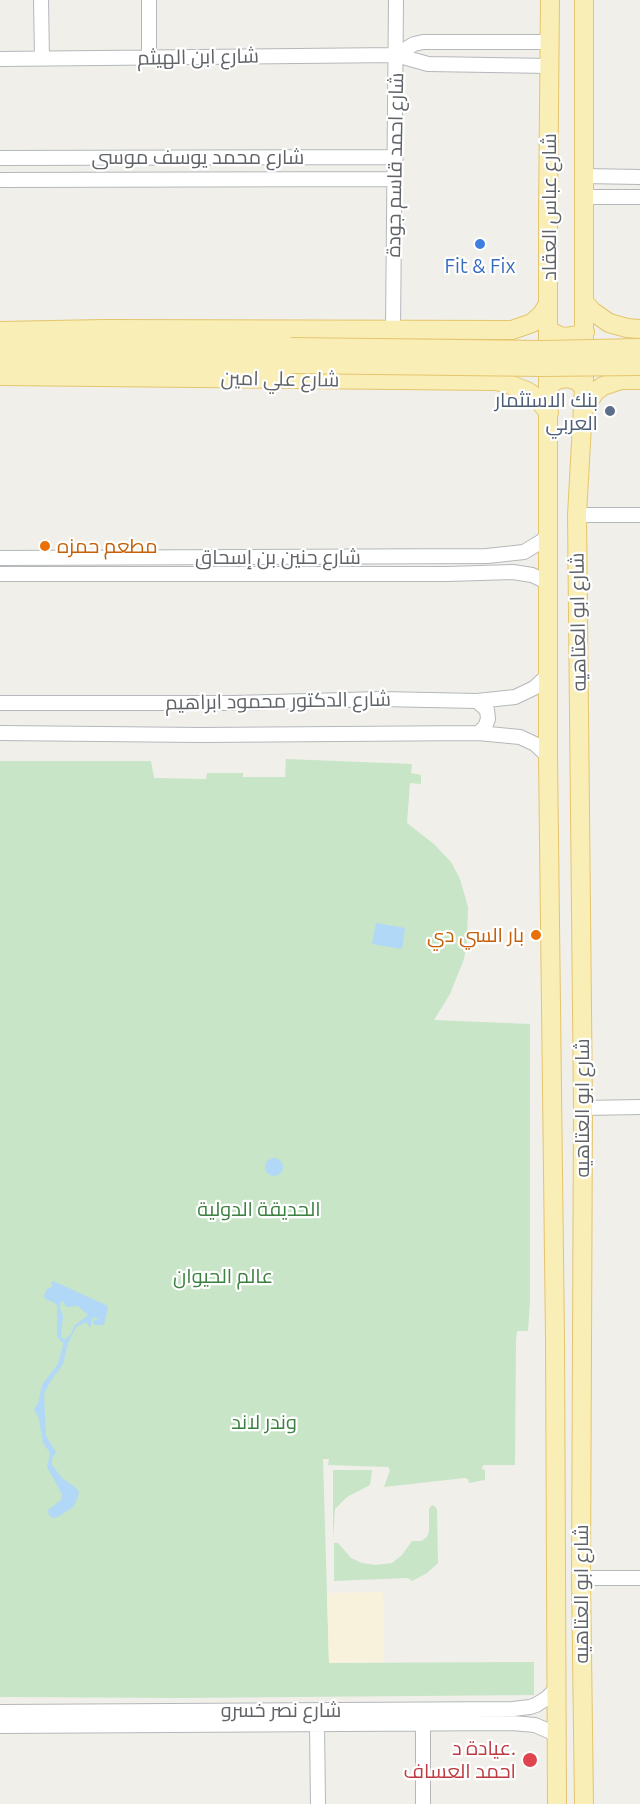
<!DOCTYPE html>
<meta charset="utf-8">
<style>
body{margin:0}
canvas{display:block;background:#f0efe9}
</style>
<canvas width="640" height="1804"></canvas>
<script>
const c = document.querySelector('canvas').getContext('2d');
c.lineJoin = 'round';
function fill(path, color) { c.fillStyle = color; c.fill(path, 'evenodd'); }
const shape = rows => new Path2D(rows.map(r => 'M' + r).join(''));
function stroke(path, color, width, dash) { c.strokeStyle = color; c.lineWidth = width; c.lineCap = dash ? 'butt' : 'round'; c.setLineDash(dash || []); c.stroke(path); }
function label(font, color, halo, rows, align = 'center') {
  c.font = font + ' Ubuntu,Cairo,sans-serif'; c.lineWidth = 4.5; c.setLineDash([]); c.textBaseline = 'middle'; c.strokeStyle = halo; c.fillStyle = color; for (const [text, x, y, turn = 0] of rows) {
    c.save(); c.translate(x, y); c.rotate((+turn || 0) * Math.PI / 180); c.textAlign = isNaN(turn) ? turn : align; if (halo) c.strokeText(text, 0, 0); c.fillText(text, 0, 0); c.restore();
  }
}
fill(shape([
 [286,759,412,764,411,773,421,775,421,784,410,783,407,823,434,844,451,862,460,879,468,907,467,941,464,959,450,994,434,1020,530,1024,530,1301,528,1331,517,1331,516,1340,515,1465,483,1465,482,1469,485,1470,485,1480,469,1483,468,1479,465,1478,384,1487,390,1470,388,1467,328,1465,329,1459,323,1459,329,1663,534,1662,534,1695,177,1698,0,1697,0,761,151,761,154,778,206,779,207,773,243,773,243,777,285,777],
 [333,1470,372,1470,370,1485,347,1497,335,1509,333,1539],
 [432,1505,435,1506,437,1510,438,1563,427,1573,412,1581,408,1578,334,1581,334,1543,338,1543,351,1558,362,1563,375,1565,392,1563,402,1555,412,1541,421,1541,427,1537,429,1531,429,1509]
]), '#c8e5c8');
fill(shape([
 [383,1592,384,1662,329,1663,327,1593]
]), '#f8f2dc');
fill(shape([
 [376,923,405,928,402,949,372,944],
 '265 1167a9 9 0 1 1 18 0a9 9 0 1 1-18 0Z',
 [53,1281,106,1305,108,1307,104,1325,94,1325,93,1322,95,1319,100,1320,95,1317,92,1319,90,1328,86,1322,76,1327,68,1343,63,1364,50,1382,44,1394,46,1436,56,1452,52,1459,52,1465,62,1478,76,1488,79,1492,77,1500,73,1507,58,1517,53,1518,49,1516,48,1510,61,1500,62,1494,47,1467,50,1453,43,1443,39,1419,34,1409,38,1403,42,1385,58,1364,63,1346,63,1343,57,1336,57,1305,53,1302,47,1300,44,1297,46,1290,53,1286,51,1283],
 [61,1301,64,1302,66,1307,78,1306,88,1315,74,1326,71,1334,64,1340,61,1336,63,1316,60,1308]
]), '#b1d8f7');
const minor = shape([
 [41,0,42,58],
 [396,55,414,44,423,42,550,42],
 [149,57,149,0],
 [0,59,396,55,428,64,550,66],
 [0,158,396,157],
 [584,176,640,177],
 [0,180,395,179],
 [584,197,640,197],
 [393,329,396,0],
 [577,515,640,515],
 [0,558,487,556,524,552,542,541,549,534],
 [0,574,447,574,513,572,532,575,549,583],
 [477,701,487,710,488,719,485,727,478,733],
 [0,703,234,703,381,699,477,701,515,697,534,688,549,674],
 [0,733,200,735,478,733,520,737,535,744,548,756],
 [583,1108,640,1107],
 [581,1578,640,1578],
 [0,1712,513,1709,530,1707,536,1705,547,1698,556,1689],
 [423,1724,423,1804],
 [317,1725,318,1804],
 [0,1726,512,1723,535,1725,551,1732,557,1738]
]);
const major = shape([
 [550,0,548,216,548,756,555,1339,557,1804],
 [585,303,592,311,609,323,627,328,640,329],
 [548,330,560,336,566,337,579,335,585,332],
 [0,331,104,329,512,330,532,323,542,314,548,304],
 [0,345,291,347],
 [0,359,291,364],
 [0,376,495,381,506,383,527,391,536,397,549,413],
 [549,385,557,380,567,378,577,381,584,388],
 [583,411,595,392,603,386,621,380,640,380],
 [584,1804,581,1578,583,1108,577,515,584,388,584,0]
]);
stroke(minor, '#b5b8bb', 16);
stroke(major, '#e5c56d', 20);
stroke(minor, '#fff', 14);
stroke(major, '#f8eeb6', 18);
const majorBridge = shape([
 [291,347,543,350,640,348],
 [291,364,542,367,640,366]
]);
stroke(majorBridge, '#e5c56d', 20, []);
stroke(majorBridge, '#f8eeb6', 18);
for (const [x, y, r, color] of [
 [480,244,6,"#3f7fe0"],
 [610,411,6,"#5c6f8a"],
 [45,546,6,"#e8710a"],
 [536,935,6,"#e8710a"],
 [530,1760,8,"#e0444e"]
]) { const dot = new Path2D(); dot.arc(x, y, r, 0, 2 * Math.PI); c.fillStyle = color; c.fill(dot); stroke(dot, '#fff', 2); }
label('20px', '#606367', '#fff', [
 ["شارع ابن الهيثم",198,57,-1],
 ["شارع محمد يوسف موسى",198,157],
 ["شارع احمد قاسم جودة",395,165,-89],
 ["شارع عباس العقاد",549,207,-90],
 ["شارع علي امين",280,379,1],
 ["شارع حنين بن إسحاق",278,557],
 ["شارع ابو العتاهيه",578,622,-91],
 ["شارع الدكتور محمود ابراهيم",278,701,-1],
 ["شارع ابو العتاهيه",582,1108,-90],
 ["شارع ابو العتاهيه",581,1594,-90],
 ["شارع نصر خسرو",281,1710]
]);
label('20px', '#366cbe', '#fff', [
 ["Fit & Fix",480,266]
]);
label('20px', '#4e5e75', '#fff', [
 ["بنك الاستثمار",598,400],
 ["العربي",598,423]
], 'right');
label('20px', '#c56008', '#fff', [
 ["مطعم حمزه",57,546],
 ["بار السي دي",524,935,"right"]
], 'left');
label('20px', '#3d8041', '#fff', [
 ["الحديقة الدولية",259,1209],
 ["عالم الحيوان",223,1276],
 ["وندر لاند",264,1422]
]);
label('20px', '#be3a42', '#fff', [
 ["عيادة د.",516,1748],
 ["احمد العساف",516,1771]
], 'right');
</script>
